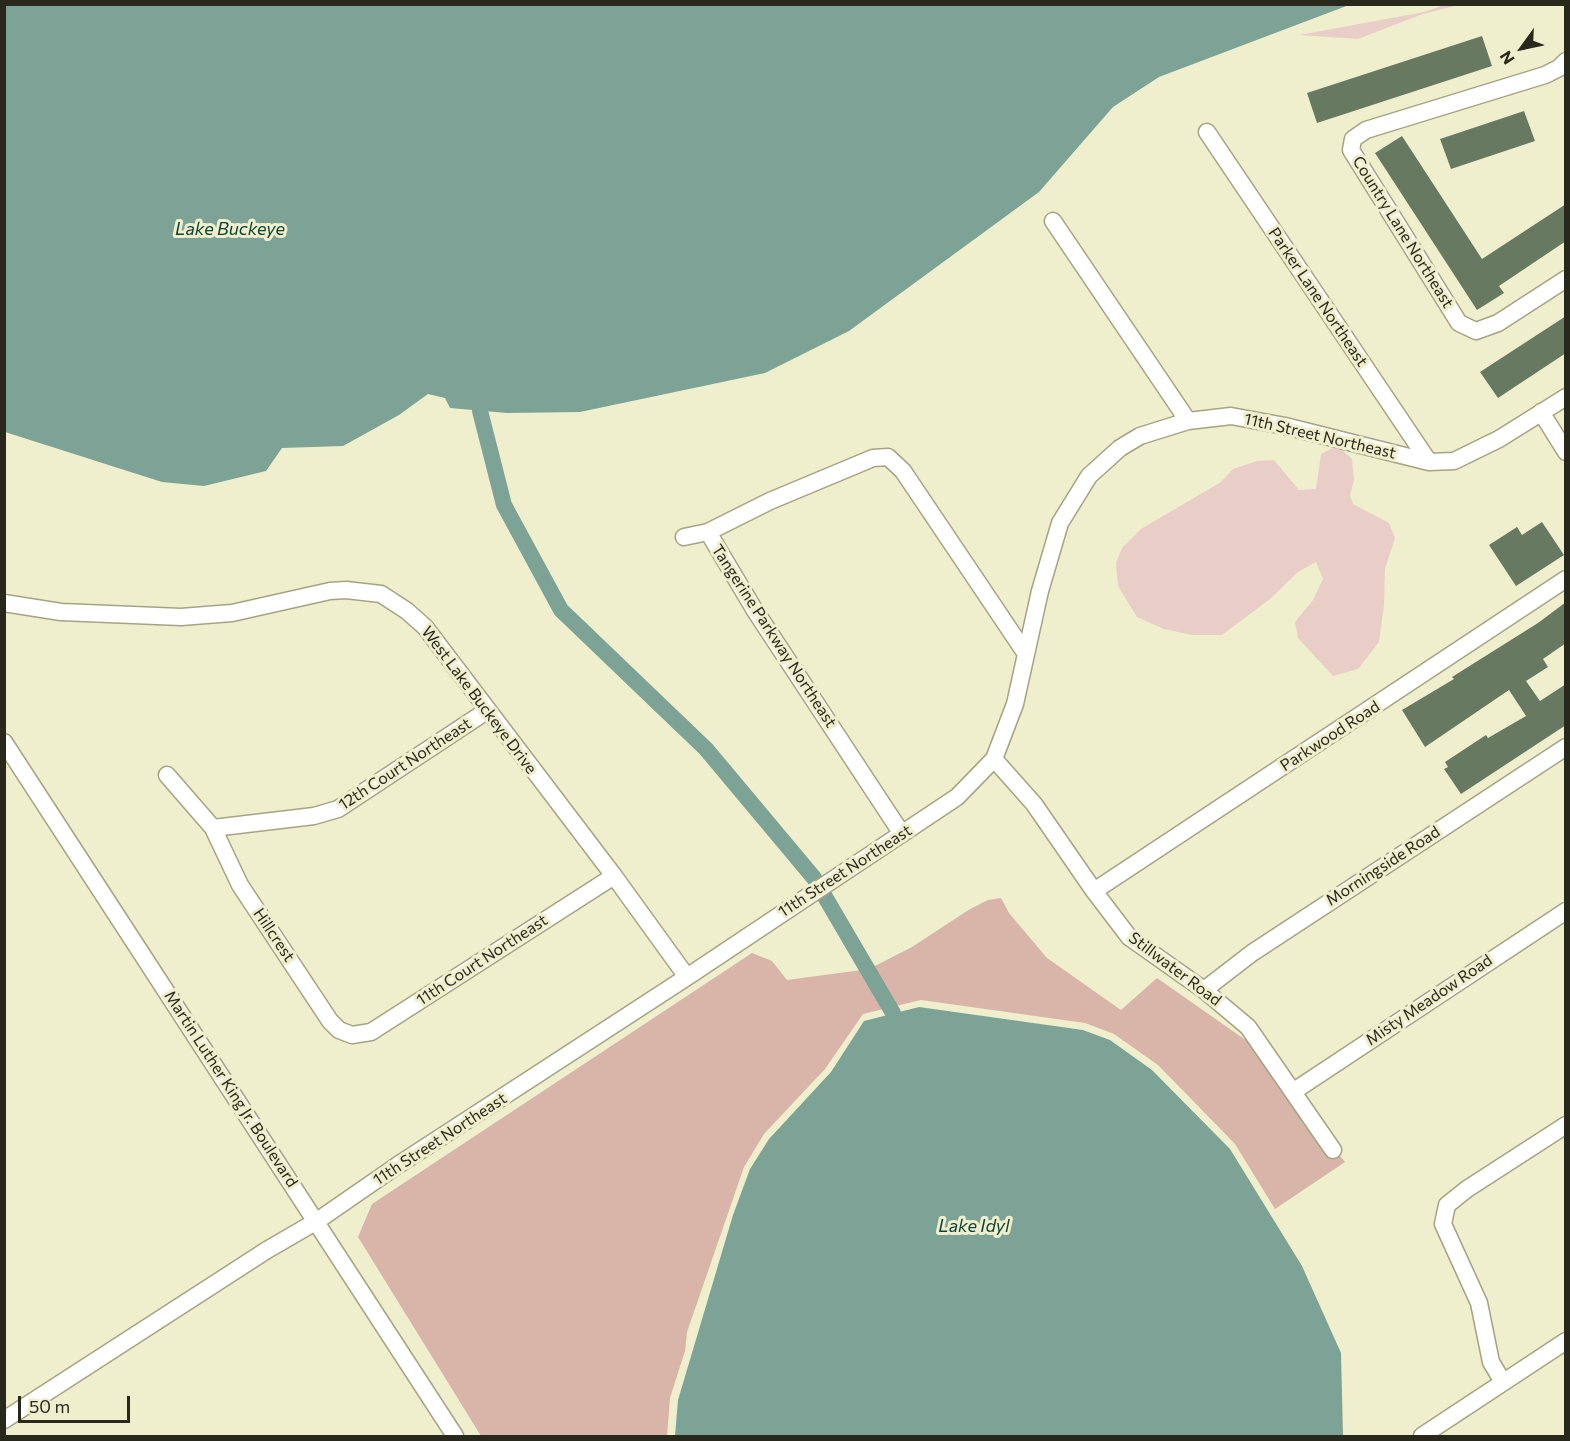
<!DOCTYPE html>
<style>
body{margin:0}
#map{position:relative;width:1570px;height:1441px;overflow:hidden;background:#f0efcd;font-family:Commissioner,sans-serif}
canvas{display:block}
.frame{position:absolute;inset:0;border:6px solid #29281c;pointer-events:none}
.north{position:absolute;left:1492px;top:18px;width:60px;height:60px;-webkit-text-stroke:4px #f0efcd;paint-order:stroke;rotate:237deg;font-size:16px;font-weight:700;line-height:24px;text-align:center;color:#29281c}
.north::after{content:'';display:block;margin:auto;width:21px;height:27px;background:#29281c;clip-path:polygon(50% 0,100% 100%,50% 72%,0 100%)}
.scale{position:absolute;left:18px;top:1396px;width:112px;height:27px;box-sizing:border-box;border:3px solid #29281c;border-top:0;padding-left:8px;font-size:18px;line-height:21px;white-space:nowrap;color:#29281c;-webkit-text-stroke:4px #f0efcd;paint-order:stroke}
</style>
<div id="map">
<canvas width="1570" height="1441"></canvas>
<div class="frame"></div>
<div class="north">N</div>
<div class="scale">50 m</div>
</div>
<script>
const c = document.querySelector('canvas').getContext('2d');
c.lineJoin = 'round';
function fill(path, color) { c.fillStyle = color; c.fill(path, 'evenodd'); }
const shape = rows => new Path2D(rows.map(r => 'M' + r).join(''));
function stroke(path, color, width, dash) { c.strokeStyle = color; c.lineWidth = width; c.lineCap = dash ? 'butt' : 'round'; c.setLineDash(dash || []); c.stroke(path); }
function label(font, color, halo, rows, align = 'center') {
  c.font = font + ' Commissioner,sans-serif'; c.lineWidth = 6; c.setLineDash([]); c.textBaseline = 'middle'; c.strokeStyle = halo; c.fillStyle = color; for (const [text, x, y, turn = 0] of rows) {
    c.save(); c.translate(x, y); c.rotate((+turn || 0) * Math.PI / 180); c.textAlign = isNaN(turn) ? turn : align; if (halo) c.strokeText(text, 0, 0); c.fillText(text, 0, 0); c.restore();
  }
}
fill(shape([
 [1444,5,1459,5,1423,14,1358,39,1299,35,1424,12],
 [1334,447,1340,448,1352,459,1354,480,1350,495,1353,504,1389,523,1395,538,1385,569,1384,605,1379,642,1358,669,1333,676,1298,638,1295,622,1313,600,1323,579,1316,562,1298,572,1270,599,1222,635,1192,635,1164,629,1137,617,1118,586,1116,563,1122,548,1141,529,1221,482,1233,469,1257,461,1274,460,1299,490,1316,489,1321,454]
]), '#e8cec7');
fill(shape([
 [1001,898,1009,913,1047,958,1121,1010,1157,978,1247,1041,1345,1162,1275,1209,1235,1144,1158,1065,1114,1034,1085,1023,921,1000,863,1014,825,1069,764,1134,744,1167,687,1332,685,1351,670,1398,667,1436,481,1436,358,1237,372,1204,752,953,772,961,787,980,869,969,912,947,970,909,988,900]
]), '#d9b4a9');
fill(shape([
 [5,4,1349,4,1349,5,1159,77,1113,107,1039,192,849,331,765,373,580,412,507,413,450,408,445,398,428,394,399,415,343,446,282,448,266,471,204,486,162,482,5,432],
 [919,1007,1083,1030,1110,1040,1152,1070,1230,1149,1302,1266,1341,1353,1343,1436,675,1436,678,1400,733,1215,750,1169,769,1139,831,1072,864,1021]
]), '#7da396');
stroke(shape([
 [480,411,504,505,561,610,706,749,814,878,893,1013]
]), '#7da396', 16);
fill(shape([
 [1482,36,1492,66,1317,123,1307,93],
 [1524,111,1535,141,1451,169,1440,139],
 [1402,136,1482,259,1566,204,1566,241,1499,286,1504,293,1477,310,1375,153],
 [1566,316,1566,353,1498,398,1480,372],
 [1542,522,1564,555,1516,586,1489,545,1517,527,1522,535],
 [1566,602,1566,643,1543,659,1548,667,1526,681,1540,701,1566,684,1566,725,1461,794,1444,769,1448,767,1445,762,1486,735,1488,738,1526,716,1509,690,1425,747,1402,710,1454,679,1452,677,1538,623]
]), '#677a61');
const minor = shape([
 [1566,61,1559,68,1545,75,1366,130,1353,139,1351,150,1459,323,1476,331,1498,323,1566,279],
 [1207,132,1429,462],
 [1053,221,1188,421],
 [1541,412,1566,452],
 [708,532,754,609,902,834],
 [684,537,708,532,770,501,873,458,888,457,903,471,1026,654],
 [4,603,61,612,181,617,232,613,330,591,346,590,381,594,407,611,425,627,614,876,687,977],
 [4,742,455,1436],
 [994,759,1034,804,1094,891,1129,937,1204,990,1248,1027,1333,1150],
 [167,775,213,828,240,885,330,1021,339,1030,352,1035,371,1032,614,876],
 [213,828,314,816,338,809,488,710],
 [1094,891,1566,579],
 [1204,990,1252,953,1566,747],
 [1294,1091,1566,911],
 [1503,1382,1491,1362,1479,1303,1443,1224,1447,1205,1467,1189,1566,1125],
 [4,1420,267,1250,317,1221,398,1165,687,977,957,797,994,759,1015,704,1040,591,1060,523,1089,476,1120,448,1140,436,1188,421,1231,416,1285,426,1429,462,1454,461,1499,439,1566,397],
 [1422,1436,1566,1341]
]);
stroke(minor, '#a5a383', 19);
stroke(minor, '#fff', 16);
label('16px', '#29281c', '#f0efcd', [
 ["Country Lane Northeast",1403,232,58],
 ["Parker Lane Northeast",1318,297,56],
 ["11th Street Northeast",1320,436,13],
 ["Tangerine Parkway Northeast",774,636,57],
 ["West Lake Buckeye Drive",479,700,53],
 ["Parkwood Road",1330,736,-33],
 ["12th Court Northeast",405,764,-33],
 ["Morningside Road",1383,866,-33],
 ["11th Street Northeast",845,871,-33],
 ["Hillcrest",274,935,56],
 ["11th Court Northeast",482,960,-33],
 ["Stillwater Road",1175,969,37],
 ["Misty Meadow Road",1429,1000,-34],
 ["Martin Luther King Jr. Boulevard",231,1089,57],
 ["11th Street Northeast",440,1139,-33]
]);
label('italic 18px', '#0c4437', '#f0efcd', [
 ["Lake Buckeye",230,229],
 ["Lake Idyl",974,1226]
]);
</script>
